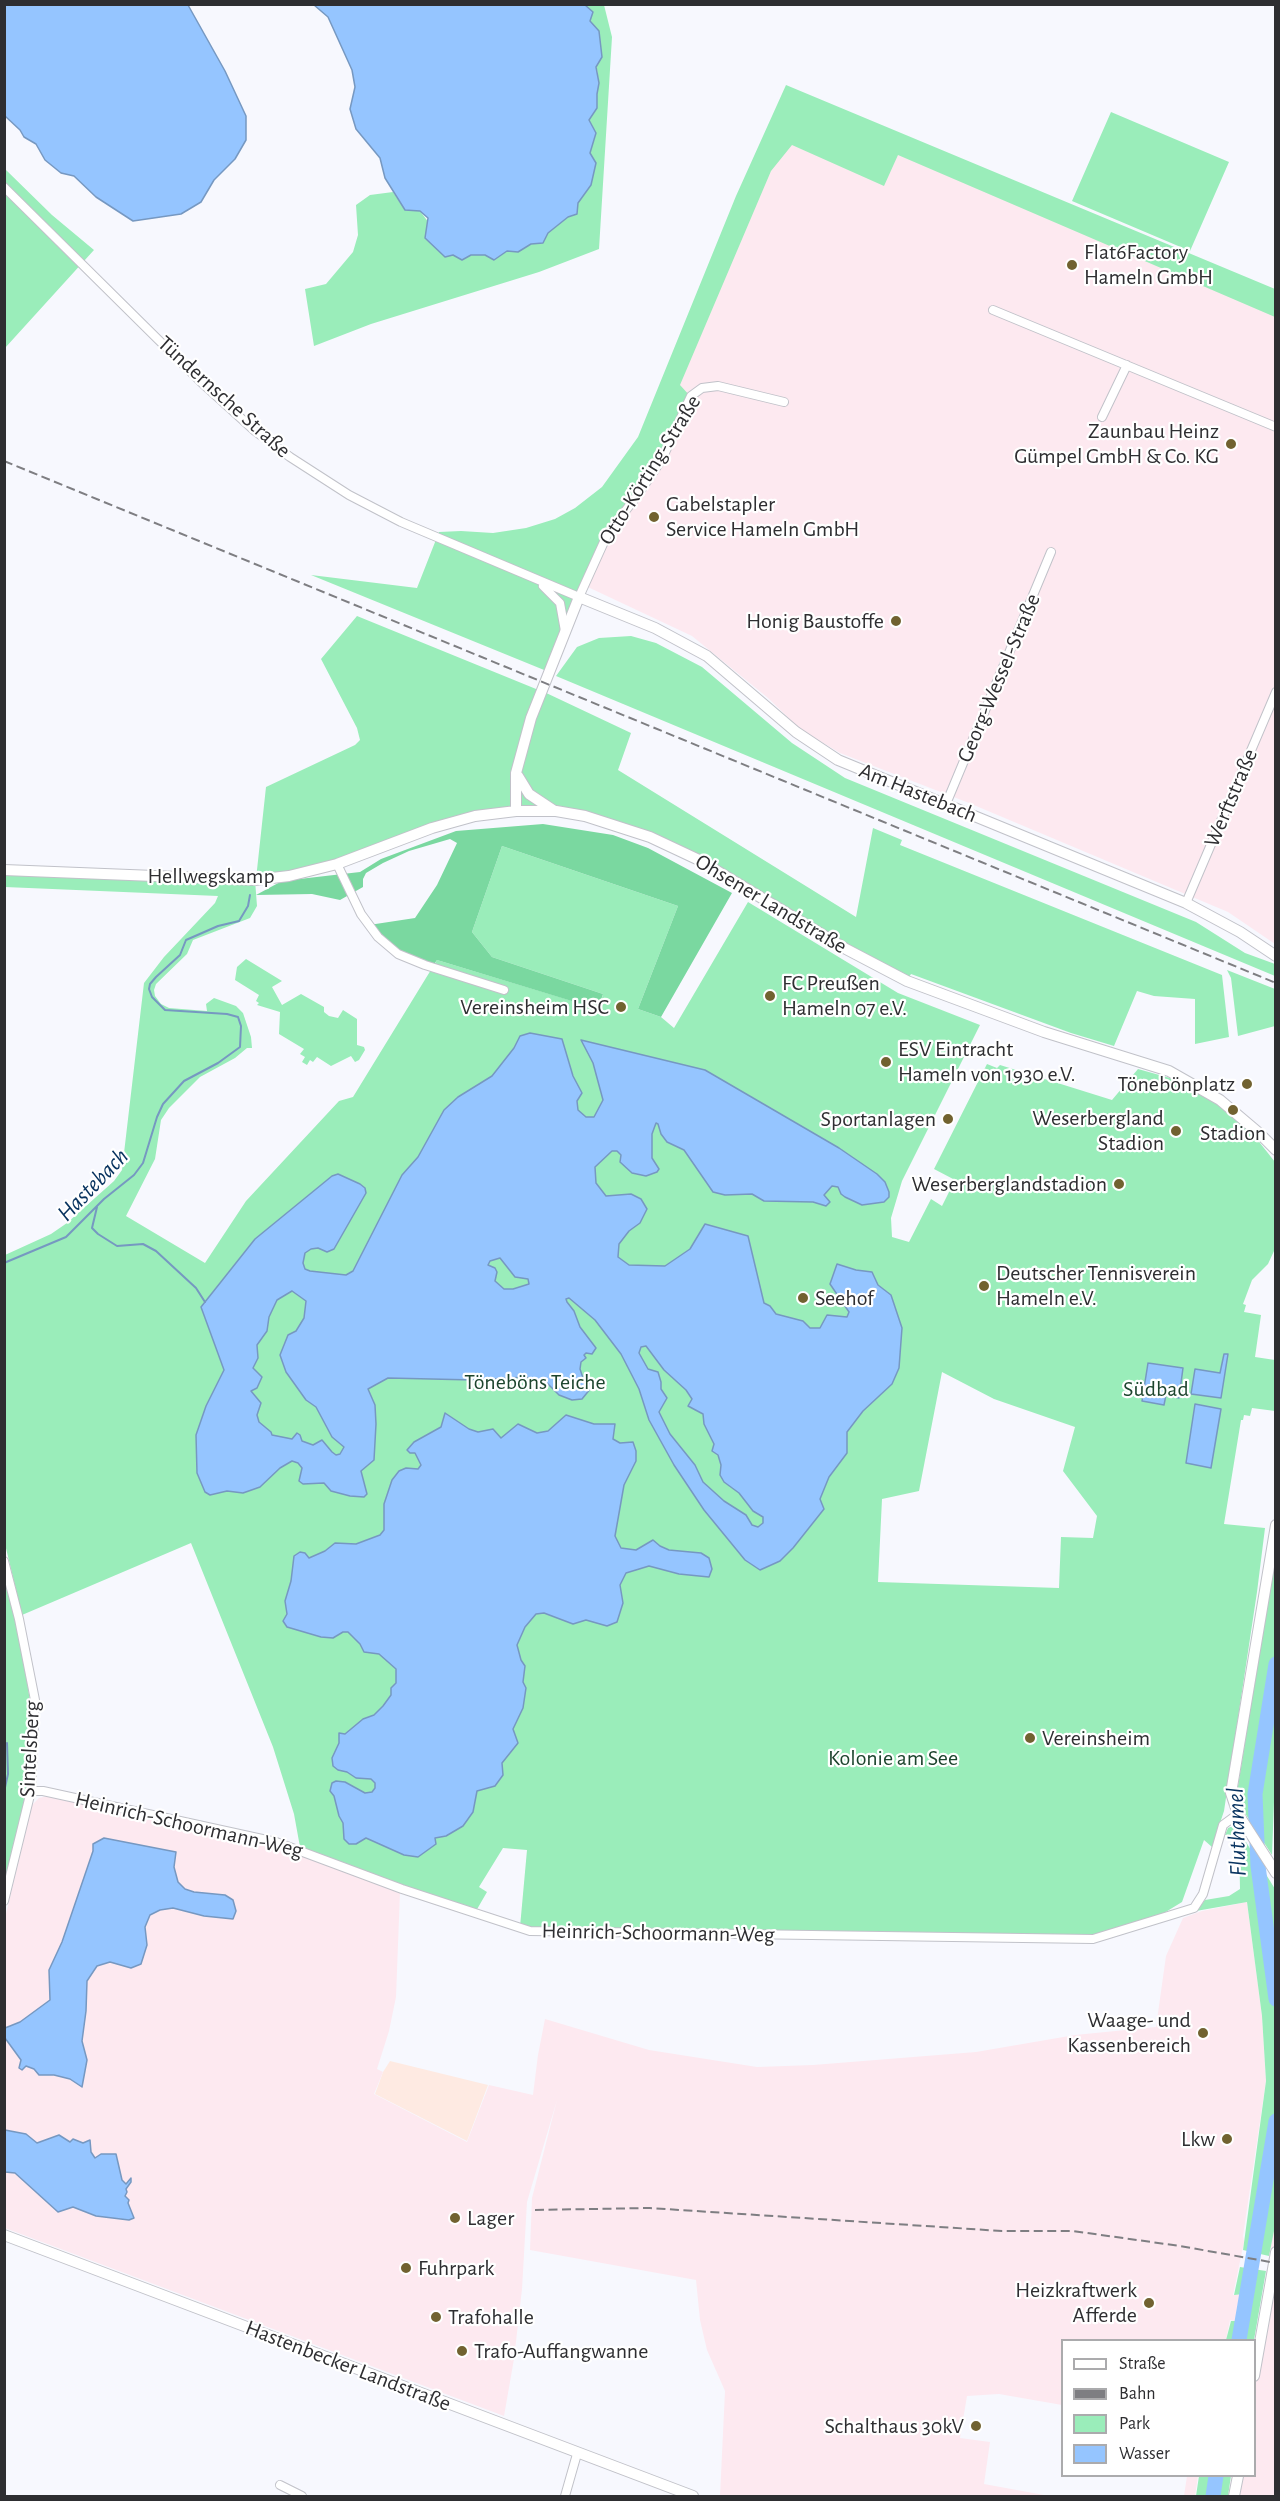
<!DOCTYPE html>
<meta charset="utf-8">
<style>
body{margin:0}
#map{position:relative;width:1280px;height:2501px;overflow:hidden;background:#f7f8fe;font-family:"Alegreya Sans",sans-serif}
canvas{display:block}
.frame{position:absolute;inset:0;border:6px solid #2e2e31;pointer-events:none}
.legend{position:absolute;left:1061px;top:2339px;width:195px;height:138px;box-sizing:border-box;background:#fff;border:2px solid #ababad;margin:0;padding:8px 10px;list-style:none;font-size:18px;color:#2e2e31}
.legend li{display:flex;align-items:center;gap:12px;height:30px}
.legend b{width:30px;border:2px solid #ababad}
</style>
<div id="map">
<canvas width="1280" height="2501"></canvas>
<div class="frame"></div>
<ul class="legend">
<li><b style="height:8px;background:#fff"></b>Straße</li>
<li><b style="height:8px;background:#7e7e82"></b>Bahn</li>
<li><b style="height:16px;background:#9aedba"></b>Park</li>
<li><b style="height:16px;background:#95c5ff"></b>Wasser</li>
</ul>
</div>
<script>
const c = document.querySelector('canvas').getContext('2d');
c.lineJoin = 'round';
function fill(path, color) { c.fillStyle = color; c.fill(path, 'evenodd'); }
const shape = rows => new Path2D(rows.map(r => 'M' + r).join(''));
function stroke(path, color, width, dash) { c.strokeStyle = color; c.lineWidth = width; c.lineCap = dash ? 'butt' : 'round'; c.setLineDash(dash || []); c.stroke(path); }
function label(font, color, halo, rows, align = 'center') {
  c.font = font + ' "Alegreya Sans",sans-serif'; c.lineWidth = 4.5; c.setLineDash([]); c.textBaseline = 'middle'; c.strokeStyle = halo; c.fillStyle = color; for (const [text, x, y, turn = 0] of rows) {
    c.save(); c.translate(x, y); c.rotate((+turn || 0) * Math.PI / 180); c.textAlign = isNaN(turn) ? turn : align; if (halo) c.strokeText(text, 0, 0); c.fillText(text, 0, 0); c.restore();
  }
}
fill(shape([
 [390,2061,488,2085,467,2141,375,2094,383,2072]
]), '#feeae2');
fill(shape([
 [793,97,1275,292,1275,944,1228,912,969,803,840,753,800,729,768,698,692,636,575,581],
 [47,1796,274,1844,400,1892,396,1997,389,2031,377,2069,383,2072,374,2094,467,2142,489,2085,533,2095,538,2055,545,2019,649,2050,757,2067,813,2065,976,2052,1075,2035,1156,2027,1166,1956,1183,1918,1202,1911,1247,1902,1262,2016,1266,2081,1243,2236,1244,2242,1233,2295,1243,2294,1242,2301,1237,2305,1236,2321,1230,2320,1226,2340,1062,2340,1062,2405,999,2394,967,2396,960,2438,990,2442,984,2484,1044,2495,1044,2496,720,2496,725,2391,707,2350,700,2320,696,2280,530,2250,532,2198,557,2100,527,2202,522,2289,514,2359,504,2416,5,2228,5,1918,32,1805,39,1798],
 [1275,2221,1275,2496,1228,2496,1232,2476,1254,2476,1255,2343],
 [1187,2476,1198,2476,1195,2496,1184,2496]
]), '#fde9f0');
fill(shape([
 [585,5,604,5,612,37,599,249,539,272,371,324,314,346,305,289,326,284,353,252,358,235,356,205,370,195,393,192,405,210,420,211,453,255,462,260,471,255,485,255,494,260,507,251,518,252,531,244,543,243,548,233,568,216,577,214,578,203,591,185,595,164,590,153,596,133,589,120,597,108,597,94,599,83,590,21,593,12],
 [786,85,1275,289,1275,317,898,155,884,186,792,145,771,171,680,385,690,396,661,459,607,533,549,672,311,575,417,588,439,532,461,531,493,533,526,528,555,519,575,508,602,487,638,437,736,196],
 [1111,112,1229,162,1190,251,1072,201],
 [5,169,52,215,94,250,5,348],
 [357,616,541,691,516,773,515,810,471,816,337,864,256,879,266,787,355,745,360,740,357,728,321,659],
 [631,636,656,643,702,667,792,743,845,778,1196,922,1245,953,1275,964,1275,976,556,676,577,647,599,638],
 [542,691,631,733,618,770,856,917,873,828,902,840,900,845,1222,975,1229,1037,1195,1044,1195,999,1154,996,1137,991,1114,1046,1071,1033,911,974,907,981,721,872,618,825,517,810,517,773],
 [502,846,678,906,638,1009,661,1017,674,1028,748,902,898,993,980,1025,902,1181,891,1218,892,1237,909,1242,931,1199,942,1206,955,1180,934,1169,987,1064,997,1068,1000,1065,1112,1100,1138,1069,1170,1078,1218,1105,1256,1138,1275,1162,1274,1251,1268,1264,1252,1280,1243,1304,1246,1305,1244,1312,1261,1315,1255,1357,1275,1360,1275,1411,1252,1408,1250,1416,1244,1415,1243,1420,1241,1420,1224,1524,1265,1528,1257,1592,1224,1811,1212,1847,1204,1840,1182,1902,1164,1913,1093,1937,520,1927,527,1850,503,1848,479,1887,487,1892,476,1911,401,1886,300,1847,294,1814,273,1747,191,1543,22,1615,5,1544,5,1255,51,1234,67,1223,114,1181,122,1170,144,983,164,957,215,903,218,896,5,887,4,870,255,880,257,906,250,918,193,940,187,954,156,984,154,990,155,996,161,1004,169,1008,207,1011,206,1004,214,998,236,1006,243,1013,251,1037,252,1048,247,1048,235,1058,200,1077,169,1108,161,1120,155,1159,126,1216,205,1263,246,1201,339,1101,353,1097,437,960,599,1009,603,994,492,957,472,932],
 [942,1372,994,1399,1075,1427,1063,1471,1097,1516,1093,1538,1061,1537,1059,1588,878,1582,882,1499,919,1491],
 [246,959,282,981,272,987,282,1005,301,994,324,1007,324,1012,329,1016,338,1018,343,1010,357,1019,357,1045,364,1047,365,1050,359,1060,355,1062,351,1056,331,1066,317,1057,313,1062,310,1060,307,1065,302,1062,305,1057,300,1054,304,1049,279,1034,280,1012,257,1005,259,1003,256,1001,259,995,235,980,237,967],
 [1227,970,1275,989,1275,1026,1238,1036,1231,978],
 [1275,1556,1276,1749,1272,1855,1241,1807,1237,1792],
 [5,1572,21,1643,31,1707,27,1721,32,1729,27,1792,5,1901],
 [1233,1826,1238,1829,1275,1889,1276,2221,1269,2256,1243,2250,1266,2081,1262,2016,1247,1902,1196,1911,1205,1900,1229,1896,1240,1889,1239,1840,1236,1835,1225,1835,1228,1828],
 [1240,2267,1266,2271,1254,2340,1226,2340,1231,2321,1237,2321,1238,2305,1243,2302,1244,2294,1234,2295],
 [1199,2476,1231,2476,1228,2496,1196,2496]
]), '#9aedba');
fill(shape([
 [543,824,613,835,648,848,732,893,661,1017,638,1009,678,906,502,846,472,932,492,957,603,994,598,1009,437,960,432,967,410,959,369,925,415,918,437,885,457,843,450,839,409,851,383,863,366,873,363,879,363,887,340,900,312,894,256,895,282,881,360,872,381,859,456,831]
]), '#7ad8a0');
const water = shape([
 [4,5,188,5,225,71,246,116,246,140,235,159,214,180,201,202,181,214,133,221,96,197,74,176,61,173,45,160,36,144,24,137,20,130,5,116,4,5],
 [314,5,585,5,593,12,590,21,599,31,602,57,596,67,599,83,597,94,597,108,589,120,596,133,590,153,596,163,591,185,578,203,577,214,568,217,548,233,543,243,531,244,518,252,507,251,494,260,485,255,471,255,462,260,453,255,445,257,425,238,428,218,420,211,405,210,385,178,380,158,356,129,350,109,355,87,352,70,328,17,314,5],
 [530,1033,562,1039,573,1076,582,1093,577,1101,578,1110,586,1117,594,1117,603,1100,593,1063,581,1040,705,1070,839,1148,877,1174,885,1182,889,1192,889,1197,884,1202,862,1205,845,1197,841,1194,838,1187,832,1186,824,1195,830,1202,826,1206,813,1202,764,1201,752,1194,725,1195,713,1192,684,1150,667,1142,661,1134,658,1124,656,1123,652,1134,652,1158,659,1169,657,1172,646,1176,632,1173,620,1162,621,1155,617,1151,612,1151,595,1167,596,1183,606,1196,631,1194,641,1199,647,1209,640,1223,629,1231,619,1244,618,1257,629,1265,665,1266,690,1249,705,1224,748,1236,764,1303,770,1306,776,1314,803,1321,810,1328,820,1328,827,1315,847,1317,849,1312,830,1284,837,1264,856,1270,872,1272,878,1285,891,1295,902,1328,899,1368,892,1384,863,1411,847,1432,847,1453,829,1477,820,1499,824,1509,793,1548,780,1561,760,1570,745,1560,704,1510,674,1465,649,1420,639,1389,621,1354,595,1320,569,1298,566,1299,567,1302,574,1311,580,1327,596,1348,592,1354,586,1353,584,1355,586,1358,581,1362,580,1369,583,1378,590,1383,591,1388,582,1399,572,1400,559,1395,547,1383,526,1377,474,1380,388,1378,368,1389,375,1405,376,1424,374,1460,361,1471,367,1494,364,1497,350,1496,331,1491,324,1483,303,1484,299,1481,302,1468,298,1463,292,1461,280,1468,260,1487,243,1493,227,1491,210,1495,205,1492,197,1473,196,1435,206,1406,224,1370,201,1307,255,1239,332,1176,338,1174,360,1184,365,1188,366,1193,334,1249,327,1252,318,1248,311,1249,305,1253,303,1263,305,1269,310,1271,346,1275,353,1271,402,1175,418,1157,444,1110,458,1097,492,1076,514,1048,520,1036,530,1033],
 [500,1258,515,1277,528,1279,529,1284,513,1289,504,1289,495,1281,497,1272,495,1268,488,1265,490,1261,500,1258],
 [292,1291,306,1301,304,1318,296,1331,288,1335,280,1355,286,1372,306,1400,316,1407,332,1437,344,1447,340,1454,336,1455,332,1452,322,1440,313,1445,302,1441,300,1435,297,1433,292,1439,272,1435,271,1432,259,1422,257,1415,261,1403,251,1391,257,1388,262,1377,253,1368,258,1358,257,1345,267,1331,269,1317,277,1300,292,1291],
 [646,1346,664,1370,686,1390,692,1399,688,1406,703,1414,704,1424,714,1444,712,1451,718,1455,721,1465,720,1475,724,1482,739,1493,753,1511,763,1517,763,1523,758,1527,752,1525,746,1515,724,1501,703,1482,695,1465,670,1434,659,1412,667,1398,661,1389,661,1382,658,1372,648,1369,639,1353,641,1347,646,1346],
 [1224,1354,1228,1354,1221,1398,1191,1394,1195,1369,1220,1373,1224,1354],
 [1148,1363,1183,1368,1179,1398,1166,1395,1164,1405,1142,1401,1148,1363],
 [1195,1404,1221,1409,1211,1468,1186,1463,1195,1404],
 [445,1413,469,1429,478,1432,493,1429,501,1438,518,1424,537,1433,548,1431,566,1415,594,1424,615,1424,613,1439,620,1443,633,1442,636,1451,636,1461,624,1485,615,1536,621,1548,636,1550,653,1540,660,1546,669,1550,701,1553,709,1558,712,1569,709,1577,679,1574,649,1566,626,1573,620,1585,623,1603,617,1622,607,1626,586,1620,573,1624,544,1613,536,1614,525,1627,517,1645,521,1660,525,1666,523,1682,526,1688,523,1708,513,1729,518,1743,502,1763,503,1775,495,1786,477,1791,473,1812,463,1826,446,1836,435,1838,436,1844,418,1857,404,1855,366,1838,356,1844,349,1844,344,1839,343,1823,339,1816,334,1796,330,1791,332,1783,336,1781,345,1782,365,1793,372,1792,375,1788,375,1783,371,1779,356,1778,347,1772,338,1770,333,1766,332,1758,339,1743,339,1733,345,1734,363,1719,374,1715,383,1706,391,1695,391,1688,396,1683,396,1669,379,1654,364,1652,360,1644,348,1632,343,1632,333,1638,321,1637,287,1627,283,1621,287,1614,285,1601,291,1581,294,1556,300,1552,305,1553,309,1558,325,1551,335,1543,356,1544,380,1535,384,1530,384,1504,392,1480,399,1471,406,1468,418,1469,421,1465,415,1453,410,1453,407,1450,414,1442,441,1427,445,1413],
 [104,1838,176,1852,174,1867,178,1882,185,1889,194,1892,225,1895,233,1900,236,1911,233,1919,204,1916,173,1908,160,1910,150,1915,145,1927,147,1945,141,1964,131,1968,110,1962,97,1966,87,1981,86,2011,82,2041,87,2060,82,2087,70,2079,54,2075,39,2075,34,2069,26,2066,22,2070,19,2068,21,2060,5,2038,5,2028,20,2022,50,2000,49,1970,62,1942,93,1851,93,1844,104,1838],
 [5,2130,26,2134,37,2143,59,2135,70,2142,73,2139,83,2143,90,2140,91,2152,95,2158,101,2154,116,2154,122,2180,126,2184,131,2178,131,2182,126,2189,127,2192,125,2196,129,2200,128,2203,134,2218,129,2220,96,2216,73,2207,58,2212,15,2173,5,2172,5,2130]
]);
fill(water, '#95c5ff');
stroke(water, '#7698c1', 1.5);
stroke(shape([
 [97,1207,92,1228,98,1234,117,1246,143,1244,156,1251,196,1288,205,1302],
 [4,1263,66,1237,104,1199,134,1175,143,1163,157,1117,163,1104,184,1081,218,1063,240,1047,241,1026,238,1017,227,1014,165,1010,152,997,149,989,150,984,156,977,180,955,186,940,218,926,239,921,248,906,250,895],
 [4,1654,5,1707],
 [4,1792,8,1774,7,1743]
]), '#7698c1', 2);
stroke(shape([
 [1276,1664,1255,1794,1258,1866,1276,1999],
 [1239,2340,1276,2121],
 [1213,2496,1216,2476]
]), '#95c5ff', 15);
const minor = shape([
 [4,187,201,382,255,431,290,457,349,495,401,522,579,597,608,533,637,496,662,459,691,396,702,388,718,386,784,402],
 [993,310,1276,427],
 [1102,417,1127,365],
 [543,586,560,603,565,631],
 [946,804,1051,552],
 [337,864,361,914,378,937,398,954,425,965,504,990],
 [1186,903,1276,692],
 [4,1561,19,1619,35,1700,31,1791,4,1901],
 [31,1791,43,1791,276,1842,402,1889,530,1931,1093,1939,1194,1908,1203,1894,1223,1825,1238,1814],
 [280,2485,302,2496],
 [565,2496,577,2454]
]);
const major = shape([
 [518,776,529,794,553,810],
 [516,811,516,773,531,718,579,597,655,628,707,656,796,732,838,760,1186,903,1240,932,1276,956],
 [4,870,255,880,289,876,337,864,432,828,475,816,516,811,556,811,585,816,650,837,699,860,846,949,907,981,1044,1032,1169,1071,1220,1100,1259,1133,1276,1150],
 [1276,1525,1231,1793,1238,1814,1276,1873],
 [4,2235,693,2496],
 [1254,2376,1276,2252],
 [1234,2496,1238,2476]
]);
stroke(minor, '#c1c2c9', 10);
stroke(major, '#c1c2c9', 12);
stroke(minor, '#fff', 8);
stroke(major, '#fff', 10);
stroke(shape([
 [4,461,1276,983],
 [535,2210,650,2208,1002,2231,1073,2231,1180,2246,1276,2263]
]), '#7e7e82', 2, [9, 4.5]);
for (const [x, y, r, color] of [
 [1072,265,6,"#716230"],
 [1231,444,6,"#716230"],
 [654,517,6,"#716230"],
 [896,621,6,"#716230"],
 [770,996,6,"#716230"],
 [621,1007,6,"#716230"],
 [886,1062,6,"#716230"],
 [1247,1084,6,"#716230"],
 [1233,1110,6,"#716230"],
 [948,1119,6,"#716230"],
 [1176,1131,6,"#716230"],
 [1119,1184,6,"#716230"],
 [984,1286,6,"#716230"],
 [803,1298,6,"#716230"],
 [1030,1738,6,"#716230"],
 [1203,2033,6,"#716230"],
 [1227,2139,6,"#716230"],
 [455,2218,6,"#716230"],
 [406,2268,6,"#716230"],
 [1149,2303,6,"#716230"],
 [436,2317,6,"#716230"],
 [462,2351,6,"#716230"],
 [976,2426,6,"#716230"]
]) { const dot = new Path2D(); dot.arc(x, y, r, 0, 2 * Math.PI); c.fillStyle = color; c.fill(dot); stroke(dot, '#fff', 2); }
label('22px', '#2e2e31', '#fff', [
 ["Flat6Factory",1084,252],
 ["Hameln GmbH",1084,277],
 ["Zaunbau Heinz",1219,431,"right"],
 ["Gümpel GmbH & Co. KG",1219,456,"right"],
 ["Gabelstapler",666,504],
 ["Service Hameln GmbH",666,529],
 ["Honig Baustoffe",884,621,"right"],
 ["FC Preußen",782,983],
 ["Hameln 07 e.V.",782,1008],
 ["Vereinsheim HSC",609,1007,"right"],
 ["ESV Eintracht",898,1049],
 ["Hameln von 1930 e.V.",898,1074],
 ["Tönebönplatz",1235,1084,"right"],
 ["Weserbergland",1164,1118,"right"],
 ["Stadion",1164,1143,"right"],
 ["Sportanlagen",936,1119,"right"],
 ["Stadion",1233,1133,"center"],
 ["Weserberglandstadion",1107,1184,"right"],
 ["Deutscher Tennisverein",996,1273],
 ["Hameln e.V.",996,1298],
 ["Seehof",815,1298],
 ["Vereinsheim",1042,1738],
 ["Waage- und",1191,2020,"right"],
 ["Kassenbereich",1191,2045,"right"],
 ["Lkw",1215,2139,"right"],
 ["Lager",467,2218],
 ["Fuhrpark",418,2268],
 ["Heizkraftwerk",1137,2290,"right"],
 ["Afferde",1137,2315,"right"],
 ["Trafohalle",448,2317],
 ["Trafo-Auffangwanne",474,2351],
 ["Schalthaus 30kV",964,2426,"right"]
], 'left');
label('22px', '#2e2e31', '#fff', [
 ["Tündernsche Straße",224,397,42],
 ["Otto-Körting-Straße",650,470,-58],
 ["Georg-Wessel-Straße",999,678,-67],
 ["Am Hastebach",918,793,22],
 ["Werftstraße",1231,798,-67],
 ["Hellwegskamp",211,876],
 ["Ohsener Landstraße",771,904,31],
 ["Sintelsberg",30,1749,-87],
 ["Heinrich-Schoormann-Weg",189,1825,13],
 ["Heinrich-Schoormann-Weg",658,1933,1],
 ["Hastenbecker Landstraße",348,2366,21]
]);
label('22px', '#1d452e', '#fff', [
 ["Töneböns Teiche",535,1382],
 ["Südbad",1156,1389],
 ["Kolonie am See",893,1758]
]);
label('italic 24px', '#093460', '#fff', [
 ["Hastebach",93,1185,-46],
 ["Fluthamel",1237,1832,-92]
]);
</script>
